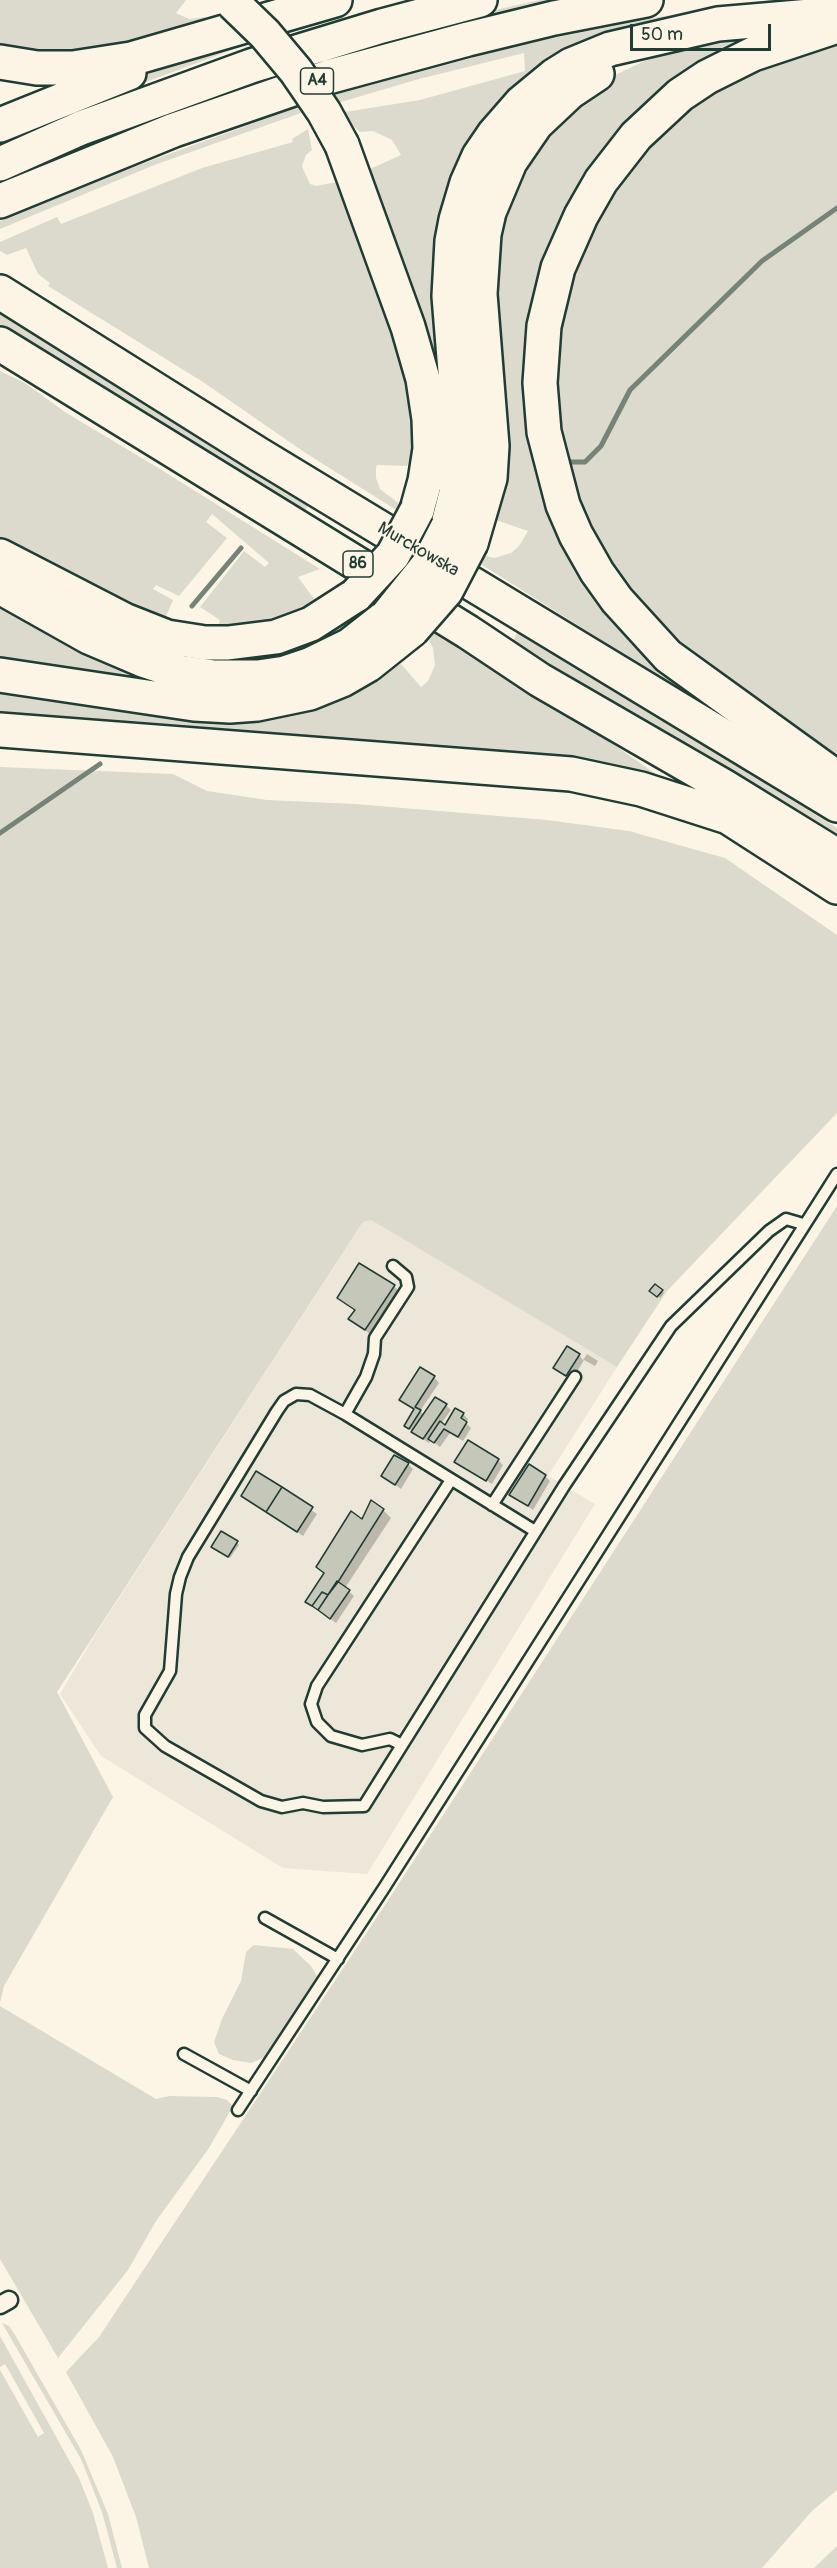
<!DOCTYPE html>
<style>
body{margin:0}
#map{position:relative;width:837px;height:2568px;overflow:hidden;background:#fcf5e5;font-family:Pangolin,sans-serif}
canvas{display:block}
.scale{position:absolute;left:630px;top:24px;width:141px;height:27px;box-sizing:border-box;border:3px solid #1f3d34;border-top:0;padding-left:8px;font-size:18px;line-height:21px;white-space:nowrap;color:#1f3d34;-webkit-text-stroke:4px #fcf5e5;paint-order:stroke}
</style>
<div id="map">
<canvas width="837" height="2568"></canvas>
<div class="scale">50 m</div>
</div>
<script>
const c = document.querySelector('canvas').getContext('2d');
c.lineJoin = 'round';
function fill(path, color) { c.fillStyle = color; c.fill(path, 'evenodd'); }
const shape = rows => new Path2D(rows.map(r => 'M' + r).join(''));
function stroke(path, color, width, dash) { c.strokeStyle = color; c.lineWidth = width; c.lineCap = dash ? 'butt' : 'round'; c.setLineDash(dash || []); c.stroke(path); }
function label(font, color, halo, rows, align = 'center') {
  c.font = font + ' Pangolin,sans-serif'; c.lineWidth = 4.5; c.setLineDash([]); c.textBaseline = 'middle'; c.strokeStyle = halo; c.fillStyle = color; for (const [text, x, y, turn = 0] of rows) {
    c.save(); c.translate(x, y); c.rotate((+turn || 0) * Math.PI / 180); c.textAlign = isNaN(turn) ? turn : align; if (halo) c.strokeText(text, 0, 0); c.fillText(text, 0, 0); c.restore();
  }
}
fill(shape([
 [371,1220,617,1367,548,1476,595,1504,367,1874,283,1868,101,1756,60,1694,95,1635,364,1221]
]), '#ece7d8');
fill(shape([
 [0,0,186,0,176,13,189,19,206,17,212,28,120,53,0,52],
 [540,0,574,0,311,66,307,61,486,12],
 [770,0,827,0,540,73,449,404,437,521,428,516,437,489,371,184,375,182,370,169,401,155,392,140,373,131,360,132,350,123,345,112,420,100,525,71,524,53,419,79,334,104,330,96,528,43,659,17],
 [796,28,721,60,553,254,556,513,752,735,479,563,483,555,494,558,511,553,519,546,528,531,493,519,491,246,526,151,595,85,642,62,683,49,748,35],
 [837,38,837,767,675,647,591,546,552,423,561,291,627,161,713,87],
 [243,39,248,44,68,111,0,141,0,134,77,101],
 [273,71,278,77,150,123,0,185,0,177],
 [298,107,301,113,157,164,0,229,0,221,106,177],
 [308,129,312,150,306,155,302,166,304,171,310,184,316,186,337,182,343,198,350,196,412,388,416,454,412,454,407,466,377,465,376,468,376,478,380,489,401,505,398,511,304,452,203,382,48,286,50,283,38,274,26,248,7,255,0,251,0,242,57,217,61,224,202,168,293,142,292,139],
 [0,309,310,502,305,511,0,324],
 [0,371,25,383,65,412,160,469,320,569,298,577,314,599,302,611,286,620,218,627,220,620,200,607,244,551,265,567,269,563,212,514,206,522,227,538,179,596,156,585,153,589,173,600,164,621,143,613,0,541],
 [0,598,262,693,0,665],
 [366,603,377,611,311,651,227,667,166,648],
 [434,630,561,708,676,788,0,718,0,684,164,708,389,669,401,664,421,687,428,681,435,665,433,648,427,637],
 [518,631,837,828,837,838,513,641],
 [0,767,173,774,207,791,267,800,355,804,547,820,629,831,725,858,837,935,837,1113,667,1291,617,1367,371,1220,363,1222,57,1692,113,1797,4,1986,0,2003],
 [837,1206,837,2490,812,2511,762,2568,149,2568,136,2517,113,2457,66,2372,99,2337,383,1908],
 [254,1945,293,1949,311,1966,320,1981,270,2055,251,2063,233,2060,219,2054,214,2042,222,2019,241,1981,246,1952],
 [0,2006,156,2099,169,2096,217,2097,227,2100,233,2106,209,2148,156,2221,128,2270,58,2358,0,2259],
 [2,2323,9,2326,15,2335,81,2450,108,2514,122,2568,117,2568,102,2512,81,2459],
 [0,2336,79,2478,93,2513,108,2568,0,2568,0,2370,38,2437,44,2433,5,2364,0,2367],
 [837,2546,837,2568,814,2568]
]), '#dcdacc');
fill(shape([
 [394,1286,402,1294,374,1337,350,1319,356,1311,339,1298],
 [656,1286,664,1293,660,1298,651,1291],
 [587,1354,598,1361,595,1366,584,1360,572,1380,555,1367,579,1355,583,1360],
 [434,1377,439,1383,420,1411,424,1415,446,1405,451,1410,441,1424,445,1427,463,1414,468,1419,466,1423,471,1428,463,1441,450,1433,440,1447,431,1440,429,1443,418,1436,406,1426,415,1410,401,1400],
 [498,1460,503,1465,492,1484,456,1461],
 [408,1464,413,1469,401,1489,383,1476],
 [257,1473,317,1514,303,1536,243,1496],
 [545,1476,550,1481,533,1510,511,1494],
 [383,1510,391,1518,345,1588,354,1596,336,1623,307,1601,362,1521],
 [237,1543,239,1545,230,1558,215,1549]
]), '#0003');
stroke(shape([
 [568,462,585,462,601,446,630,390,762,261,837,208],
 [192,606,241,548],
 [0,833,100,764]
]), '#758479', 5);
const building = shape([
 [359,1263,395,1285,365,1330,348,1319,355,1310,337,1298,359,1263],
 [655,1284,663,1290,657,1297,649,1291,655,1284],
 [567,1346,580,1354,566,1376,553,1368,567,1346],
 [420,1367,435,1376,415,1407,421,1410,409,1429,404,1426,414,1409,399,1400,420,1367],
 [435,1397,447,1404,423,1439,411,1432,435,1397],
 [455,1408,464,1413,461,1418,467,1422,458,1437,444,1429,434,1443,428,1439,440,1421,445,1425,455,1408],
 [468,1440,499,1459,486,1481,454,1462,468,1440],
 [394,1455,409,1463,395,1485,381,1476,394,1455],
 [529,1464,546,1475,528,1506,509,1495,529,1464],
 [256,1471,282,1487,266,1512,241,1496,256,1471],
 [282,1487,313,1507,297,1532,266,1512,282,1487],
 [371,1500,384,1509,338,1582,328,1595,322,1592,312,1606,305,1602,324,1573,316,1567,351,1511,362,1519,371,1500],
 [221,1531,238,1541,228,1557,211,1547,221,1531],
 [337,1581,350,1590,330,1619,318,1610,337,1581],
 [322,1592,328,1595,318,1610,312,1606,322,1592]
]);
fill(building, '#c5c7b9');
stroke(building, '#1f3d34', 1.5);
const service = shape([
 [345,1414,366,1377,374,1354,375,1338,408,1287,406,1277,393,1266],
 [492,1505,575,1377],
 [535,1531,345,1414,310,1395,296,1394,284,1401,277,1411,188,1557,180,1577,176,1594,170,1671,145,1715,145,1728,165,1746,261,1801,282,1807,303,1803,323,1807,364,1806,564,1486,671,1326,769,1231,786,1219,803,1224],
 [402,1745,390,1739,362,1745,331,1736,317,1722,311,1704,317,1686,451,1480],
 [265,1918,338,1959],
 [184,2054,251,2091],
 [238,2110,384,1888,837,1174]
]);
const pedestrian = shape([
 [0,2305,9,2300]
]);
const primary = shape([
 [0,292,258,454,837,805],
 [0,344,468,632,540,680,725,787,837,856],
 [0,730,571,774,641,789,725,816],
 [708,804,837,887]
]);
const trunk = shape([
 [342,145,408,327,423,379,429,419,430,449,425,481,417,510],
 [0,556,124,620,167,637,205,643,228,643,276,637,311,624,356,595]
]);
const motorway = shape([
 [837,26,753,54,707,77,680,95,636,136,601,181,581,216,558,268,544,326,540,383,544,432,563,505,576,535,597,572,617,600,668,656,837,778],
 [0,62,37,68,73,68,131,59,335,0],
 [0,125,129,73],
 [0,164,81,128,251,66,382,26,480,0],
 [0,201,174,130,328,77,468,39,554,18,646,0],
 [447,528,456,493,461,446,449,296,452,241,456,220,467,183,479,156,494,134,521,103,555,75,571,65,610,49,718,24,833,14],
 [471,543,490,478,492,446,480,294,484,234,489,212,510,162,536,124,570,92,597,74],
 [0,587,89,637,143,660,179,672,214,677,258,677,285,673,309,665,350,645,387,616],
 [0,675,194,704,230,706,257,704,310,693,342,680,368,665,412,630]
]);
stroke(service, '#1f3d34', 15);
stroke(pedestrian, '#1f3d34', 21);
stroke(primary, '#1f3d34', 38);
stroke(trunk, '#1f3d34', 38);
stroke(motorway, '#1f3d34', 38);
stroke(service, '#fcf5e5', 10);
stroke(pedestrian, '#fcf5e5', 16);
stroke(primary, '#fcf5e5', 33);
stroke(trunk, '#fcf5e5', 33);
stroke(motorway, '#fcf5e5', 33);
const trunkBridge = shape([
 [233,3,265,34,296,71,324,112,342,145],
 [356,595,393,555,417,510]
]);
const motorwayBridge = shape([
 [387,616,428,565,447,528],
 [412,630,446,591,471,543]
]);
stroke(trunkBridge, '#1f3d34', 38, []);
stroke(motorwayBridge, '#1f3d34', 38, []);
stroke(trunkBridge, '#fcf5e5', 33);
stroke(motorwayBridge, '#fcf5e5', 33);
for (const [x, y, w] of [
 [317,81,33],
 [358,564,30]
]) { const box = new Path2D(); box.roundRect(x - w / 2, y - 13, w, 26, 4.5); c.fillStyle = '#fcf5e5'; c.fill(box); stroke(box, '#1f3d34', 1.5); }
label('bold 16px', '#1f3d34', null, [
 ["A4",317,81],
 ["86",358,564]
]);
label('18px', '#1f3d34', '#fcf5e5', [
 ["Murckowska",418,550,30]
]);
</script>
